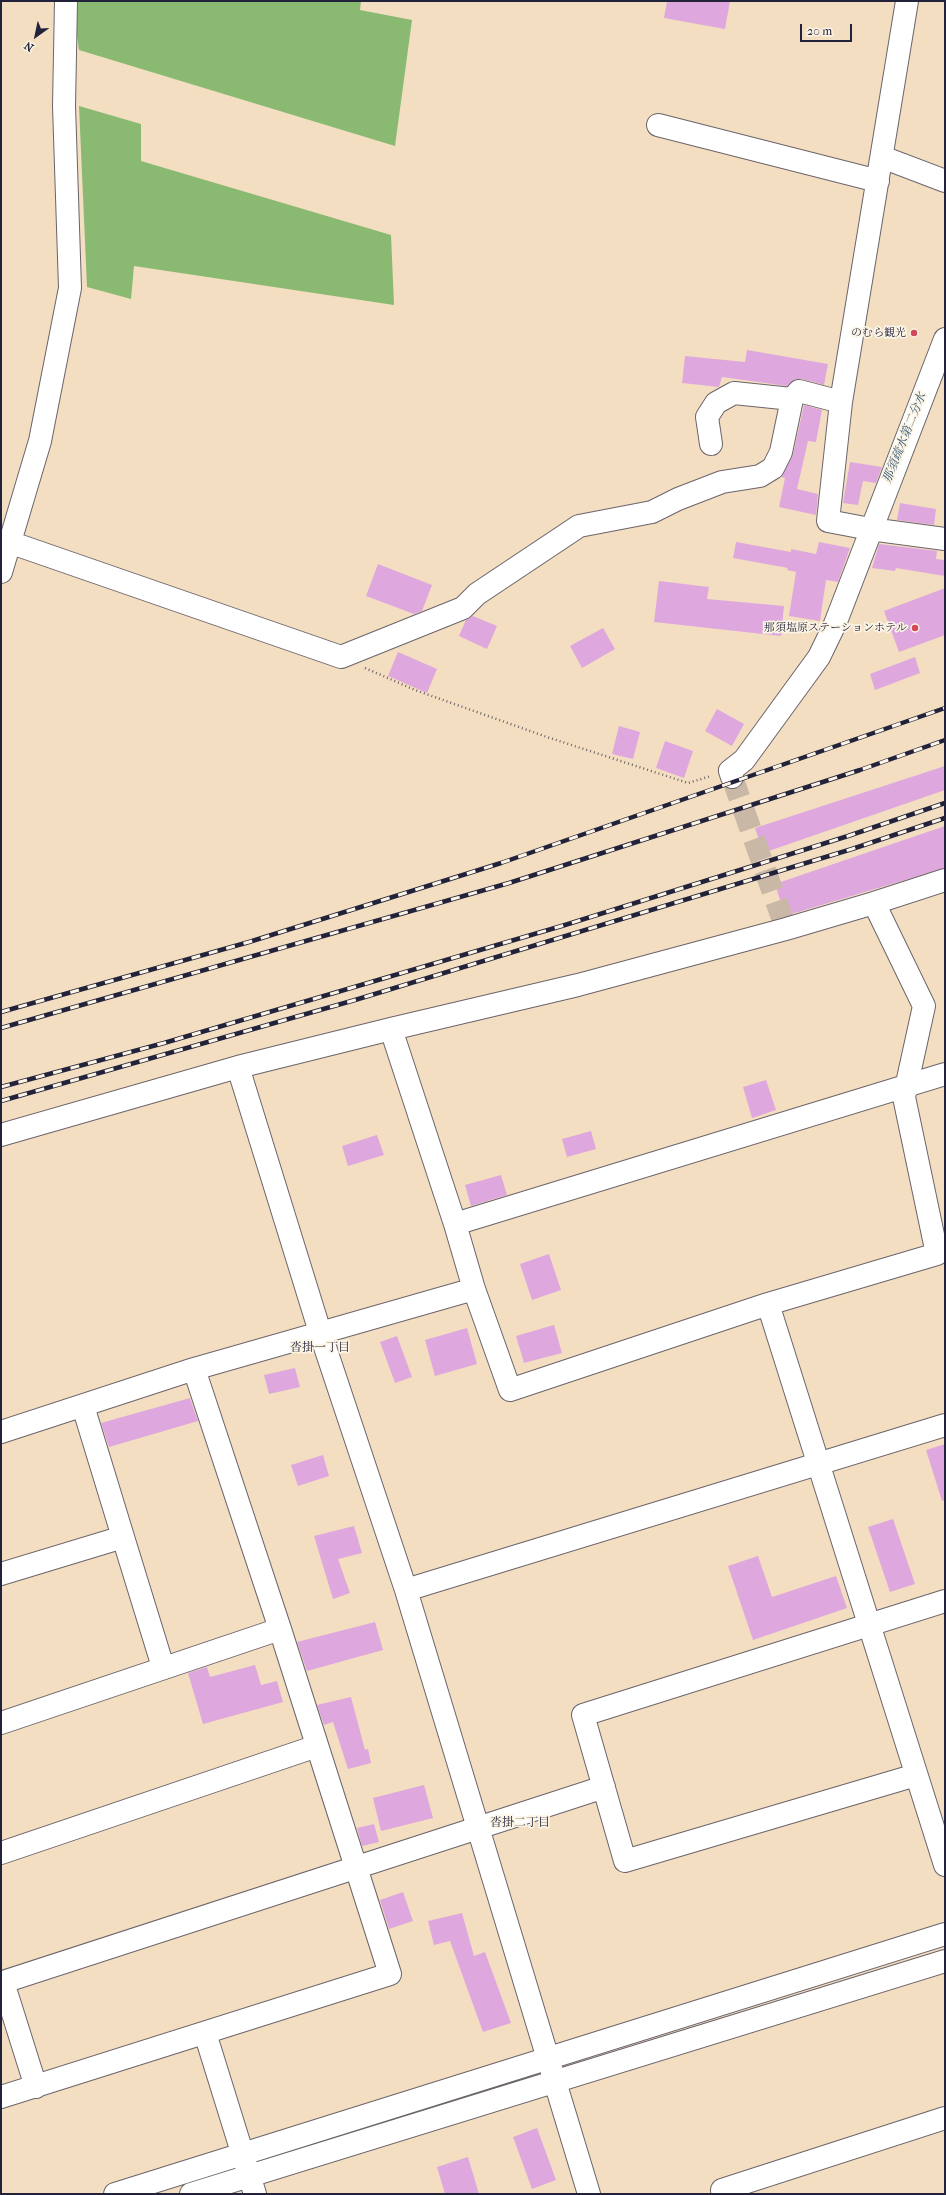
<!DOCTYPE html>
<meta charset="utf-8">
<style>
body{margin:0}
#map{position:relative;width:946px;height:2195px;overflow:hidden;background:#f3dec1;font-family:"IM FELL French Canon",serif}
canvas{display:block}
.frame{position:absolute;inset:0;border:2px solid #22223b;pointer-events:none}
.north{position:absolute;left:16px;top:16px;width:40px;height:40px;-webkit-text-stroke:3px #fcf5e5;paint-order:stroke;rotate:213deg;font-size:11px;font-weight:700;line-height:16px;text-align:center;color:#22223b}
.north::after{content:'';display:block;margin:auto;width:14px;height:18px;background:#22223b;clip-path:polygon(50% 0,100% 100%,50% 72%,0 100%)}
.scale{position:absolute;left:800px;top:24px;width:52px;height:18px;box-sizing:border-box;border:2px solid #22223b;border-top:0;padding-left:5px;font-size:12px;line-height:14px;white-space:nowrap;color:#22223b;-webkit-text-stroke:3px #fcf5e5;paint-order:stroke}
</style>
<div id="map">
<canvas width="946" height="2195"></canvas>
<div class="frame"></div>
<div class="north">N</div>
<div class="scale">20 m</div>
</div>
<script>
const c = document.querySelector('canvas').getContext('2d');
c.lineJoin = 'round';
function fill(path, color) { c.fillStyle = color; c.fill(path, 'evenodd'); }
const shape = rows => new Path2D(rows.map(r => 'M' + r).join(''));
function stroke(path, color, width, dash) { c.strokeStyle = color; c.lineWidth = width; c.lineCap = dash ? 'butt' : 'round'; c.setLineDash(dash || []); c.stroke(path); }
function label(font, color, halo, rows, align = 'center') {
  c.font = font + ' "IM FELL French Canon","Noto Serif JP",serif'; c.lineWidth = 3.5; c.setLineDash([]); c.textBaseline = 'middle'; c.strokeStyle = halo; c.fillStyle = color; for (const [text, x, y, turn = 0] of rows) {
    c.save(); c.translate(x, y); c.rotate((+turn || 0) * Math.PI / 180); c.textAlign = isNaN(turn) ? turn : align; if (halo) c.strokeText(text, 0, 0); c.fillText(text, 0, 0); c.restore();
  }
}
fill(shape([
 [72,1,361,1,360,10,412,20,395,146,79,50],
 [79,106,141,124,141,161,391,235,394,305,134,266,131,299,87,287]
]), '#8ab972');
fill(shape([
 [667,1,730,1,725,29,664,18],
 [747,350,828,364,824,385,802,379,795,379,787,386,722,377,719,387,682,383,685,356,745,362],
 [804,405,822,410,816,442,808,441,797,489,818,494,816,515,779,507,785,478,781,477,793,455],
 [850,462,882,467,876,483,863,481,858,505,843,503],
 [900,503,936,509,934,525,897,520],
 [736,542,791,552,791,549,816,554,819,542,850,548,838,582,826,580,820,621,789,616,796,572,787,570,788,568,733,558],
 [879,544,937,551,936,559,945,560,945,576,896,568,895,571,872,568],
 [378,564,432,585,422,611,414,614,366,596],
 [659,581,709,587,707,599,784,606,781,636,654,622],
 [945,588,945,635,899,652,884,611],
 [473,616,497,626,487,649,459,636,466,620],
 [603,628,615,649,582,668,570,646],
 [398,652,437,669,427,693,388,676],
 [915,657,920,673,875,690,870,674],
 [717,709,744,724,732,746,705,731],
 [619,726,640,732,633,759,612,754],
 [665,741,693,751,684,778,656,768],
 [945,766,945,790,763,853,755,828],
 [945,826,945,868,785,916,775,884],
 [766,1080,776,1110,752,1118,743,1087],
 [591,1131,596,1149,567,1157,562,1139],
 [377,1135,384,1155,348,1166,342,1146],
 [501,1175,507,1195,471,1206,465,1185],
 [549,1254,561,1290,532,1300,520,1264],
 [554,1325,562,1353,524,1363,516,1336],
 [467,1328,477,1364,435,1376,425,1340],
 [397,1336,412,1377,395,1383,380,1342],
 [295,1368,300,1387,269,1394,264,1375],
 [190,1398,198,1421,109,1447,101,1423],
 [945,1444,945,1500,942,1501,926,1450],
 [323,1455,329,1476,298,1486,291,1465],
 [893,1519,915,1584,890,1592,868,1527],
 [354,1526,362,1553,338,1559,350,1593,333,1599,314,1536],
 [758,1556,772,1597,836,1576,847,1608,753,1640,728,1566],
 [375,1622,383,1650,307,1671,297,1642],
 [255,1665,261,1685,277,1681,283,1702,203,1724,188,1673,207,1667,210,1677],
 [351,1697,365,1750,368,1749,371,1763,348,1769,333,1722,324,1725,317,1705],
 [424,1785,433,1818,381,1831,373,1798],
 [374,1824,379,1842,362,1846,357,1828],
 [403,1892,413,1921,389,1929,380,1900],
 [462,1913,474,1956,485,1952,511,2023,483,2032,450,1941,434,1945,428,1921],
 [537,2128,556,2180,532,2189,513,2137],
 [468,2157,479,2194,445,2194,437,2167]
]), '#dea8de');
stroke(shape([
 [732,777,786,929]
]), '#c9b8a6', 22, [22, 11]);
const minor = shape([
 [907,1,841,402,828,521,870,529,945,539],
 [658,125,878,181],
 [882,157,945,181],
 [711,444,707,417,716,403,734,393,792,399],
 [9,542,341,657,463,608,477,594,579,526,652,512,678,499,722,482,760,476,773,468,781,452,792,399,799,391,841,402],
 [1,572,40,441,70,288,64,106,66,1],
 [732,777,730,771,744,760,819,657,835,624,945,339],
 [874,903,945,880],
 [238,1067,320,1332,406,1590,589,2194],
 [1,1135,238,1067,391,1029,578,985,786,929,874,903,924,1006,904,1097,937,1254,768,1304,510,1390,474,1289,455,1224,391,1029],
 [455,1224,945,1074],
 [768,1304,945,1865],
 [1,1432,194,1369,474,1289],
 [123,1537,163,1667],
 [1,1574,123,1537,83,1406],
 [406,1590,945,1425],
 [1,1723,280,1629],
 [916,1775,625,1861,583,1715,945,1601],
 [1,1853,317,1746],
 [205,2033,255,2194],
 [36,2087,3,1982,604,1787],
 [1,2097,390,1974,280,1629,194,1369],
 [115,2194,945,1934],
 [191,2194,945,1961],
 [723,2194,722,2190,945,2118]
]);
stroke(minor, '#6b646a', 24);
stroke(shape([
 [365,668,415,690,547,737,688,783,711,776]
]), '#6b646a', 2.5, [1, 3]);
stroke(minor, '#fff', 22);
const rail = shape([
 [1,1012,249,942,501,863,945,708],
 [1,1028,509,883,860,770,945,740],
 [1,1087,164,1043,565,925,848,836,945,803],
 [1,1101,355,1000,852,849,945,818]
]);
stroke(rail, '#22223b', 4.5);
stroke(rail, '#fcf5e5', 3, [9]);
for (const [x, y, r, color] of [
 [914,333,4,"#d1495b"],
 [915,628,4,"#d1495b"]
]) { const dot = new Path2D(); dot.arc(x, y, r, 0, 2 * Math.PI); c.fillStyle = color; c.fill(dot); stroke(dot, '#fcf5e5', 1.5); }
label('11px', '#22223b', '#fcf5e5', [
 ["のむら観光",906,333],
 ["那須塩原ステーションホテル",907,628]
], 'right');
label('italic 12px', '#375673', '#fcf5e5', [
 ["那須疏水第二分水",905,438,-68]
]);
label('12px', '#22223b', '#fcf5e5', [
 ["沓掛一丁目",320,1348],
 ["沓掛二丁目",520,1823]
]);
</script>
